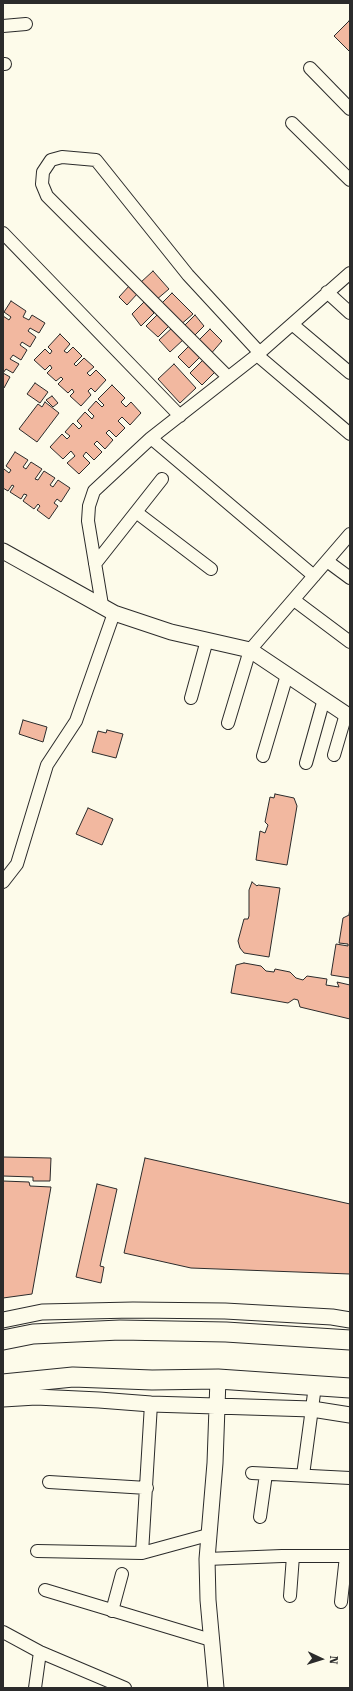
<!DOCTYPE html>
<style>
body{margin:0}
#map{position:relative;width:353px;height:1691px;overflow:hidden;background:#fdfbea;font-family:"Roboto Serif",serif}
canvas{display:block}
.frame{position:absolute;inset:0;border:4px solid #2b2b2b;pointer-events:none}
.north{position:absolute;left:301px;top:1639px;width:40px;height:40px;-webkit-text-stroke:3px #fdfbea;paint-order:stroke;rotate:94deg;font-size:11px;font-weight:700;line-height:16px;text-align:center;color:#2b2b2b}
.north::after{content:'';display:block;margin:auto;width:14px;height:18px;background:#2b2b2b;clip-path:polygon(50% 0,100% 100%,50% 72%,0 100%)}
</style>
<div id="map">
<canvas width="353" height="1691"></canvas>
<div class="frame"></div>
<div class="north">N</div>
</div>
<script>
const c = document.querySelector('canvas').getContext('2d');
c.lineJoin = 'round';
function fill(path, color) { c.fillStyle = color; c.fill(path, 'evenodd'); }
const shape = rows => new Path2D(rows.map(r => 'M' + r).join(''));
function stroke(path, color, width, dash) { c.strokeStyle = color; c.lineWidth = width; c.lineCap = dash ? 'butt' : 'round'; c.setLineDash(dash || []); c.stroke(path); }
const building = shape([
 [349,21,350,23,350,52,334,36,349,21],
 [153,271,169,289,156,300,140,283,153,271],
 [130,285,138,293,127,305,119,297,130,285],
 [172,293,193,314,179,326,160,305,172,293],
 [11,301,26,311,23,317,29,320,32,315,45,323,39,333,30,328,28,331,36,337,30,347,22,342,20,345,27,350,21,360,13,355,10,359,19,364,13,373,6,369,3,373,10,377,4,388,3,387,3,316,9,320,11,317,4,312,11,301],
 [144,302,154,313,141,326,132,314,144,302],
 [160,312,171,324,158,337,146,326,160,312],
 [195,315,204,326,191,339,182,328,195,315],
 [173,327,184,339,170,352,159,340,173,327],
 [210,329,222,341,209,356,196,343,210,329],
 [60,334,70,344,64,351,67,353,73,347,82,356,74,364,76,366,84,358,94,367,87,373,90,376,96,370,106,380,95,392,91,388,88,391,91,395,81,406,70,396,74,392,72,389,68,393,58,384,63,379,61,377,56,381,47,373,52,368,50,365,45,370,34,360,45,349,50,354,52,351,48,347,60,334],
 [190,345,201,356,189,368,178,357,190,345],
 [205,358,217,370,202,385,190,373,205,358],
 [174,364,196,388,180,403,158,379,174,364],
 [35,383,48,392,40,403,27,394,35,383],
 [112,385,125,398,121,402,126,407,131,402,141,413,130,425,122,417,118,421,125,428,116,437,109,430,106,433,113,440,105,449,97,441,94,444,102,452,94,460,86,452,83,456,90,463,79,474,67,463,75,456,71,451,63,459,50,447,62,434,67,439,70,436,65,432,73,423,79,429,82,426,77,421,85,412,92,419,94,416,88,410,96,401,102,407,104,405,98,399,112,385],
 [52,396,58,403,53,407,46,400,52,396],
 [45,402,59,413,37,442,19,429,38,404,42,407,45,402],
 [15,452,28,460,23,467,26,469,31,462,42,469,35,479,38,480,44,471,55,478,50,485,53,487,58,480,70,488,61,502,57,499,54,503,58,506,49,519,37,510,40,506,38,504,34,509,23,501,27,495,24,494,21,499,10,492,14,486,12,485,8,491,3,488,3,470,4,469,9,473,11,470,6,466,15,452],
 [23,720,47,727,43,742,19,734,23,720],
 [107,730,123,734,116,758,92,752,98,731,106,733,107,730],
 [275,794,294,798,297,806,287,865,256,860,260,831,265,833,268,825,265,822,270,797,274,798,275,794],
 [88,808,113,819,102,845,76,834,88,808],
 [252,882,257,886,258,885,280,888,269,957,244,953,240,948,238,941,244,919,248,919,249,916,249,890,252,882],
 [350,907,350,978,331,975,336,944,348,946,348,944,339,943,343,918,349,915,350,907],
 [244,963,261,966,266,971,274,972,275,969,290,972,296,978,303,980,307,976,327,979,326,985,339,987,337,982,350,985,350,1019,300,1007,298,1000,294,999,288,1003,231,993,236,965,244,963],
 [3,1157,51,1158,50,1181,33,1181,33,1177,3,1176,3,1157],
 [145,1158,350,1204,350,1274,191,1268,124,1253,145,1158],
 [3,1181,29,1182,30,1186,51,1187,32,1294,3,1298,3,1181],
 [97,1184,117,1189,100,1266,104,1267,101,1283,76,1277,97,1184]
]);
fill(building, '#f2b8a0');
stroke(building, '#2b2b2b', 1);
const minor = shape([
 [3,26,26,24],
 [3,64,5,64],
 [310,68,350,109],
 [292,123,350,180],
 [3,233,180,416],
 [327,292,350,313],
 [292,324,350,373],
 [257,355,350,434],
 [228,377,47,196,42,184,43,172,51,160,62,157,96,160,188,275,260,353],
 [151,438,314,576],
 [136,512,211,569],
 [327,561,350,578],
 [95,564,162,479],
 [294,600,350,642],
 [102,605,88,521,89,506,94,491,151,438,257,355,350,273],
 [191,698,207,640],
 [228,723,250,650,350,534],
 [334,755,346,714],
 [263,756,287,675],
 [306,763,324,699],
 [3,882,17,864,47,765,76,721,114,613],
 [252,1473,350,1478],
 [303,1475,315,1386],
 [49,1482,147,1488],
 [260,1517,266,1474],
 [37,1551,142,1553,208,1535],
 [142,1553,151,1404],
 [207,1559,282,1556,350,1556],
 [45,1590,211,1640],
 [290,1596,293,1556],
 [341,1602,346,1556],
 [112,1611,122,1574],
 [3,1632,40,1652,125,1688],
 [35,1688,40,1652]
]);
const tertiary = shape([
 [3,551,114,613,171,632,250,650,350,717],
 [3,1320,42,1312,133,1310,225,1311,332,1317,350,1320],
 [3,1399,36,1397,99,1400,151,1404,312,1409,350,1415],
 [216,1688,208,1600,207,1559,215,1463,218,1379]
]);
const primary = shape([
 [3,1340,33,1334,120,1330,226,1332,350,1340],
 [3,1384,73,1377,152,1380,218,1379,350,1388]
]);
stroke(minor, '#2b2b2b', 14);
stroke(tertiary, '#2b2b2b', 17);
stroke(primary, '#2b2b2b', 21);
stroke(minor, '#fdfbea', 12);
stroke(tertiary, '#fdfbea', 15);
stroke(primary, '#fdfbea', 19);
</script>
